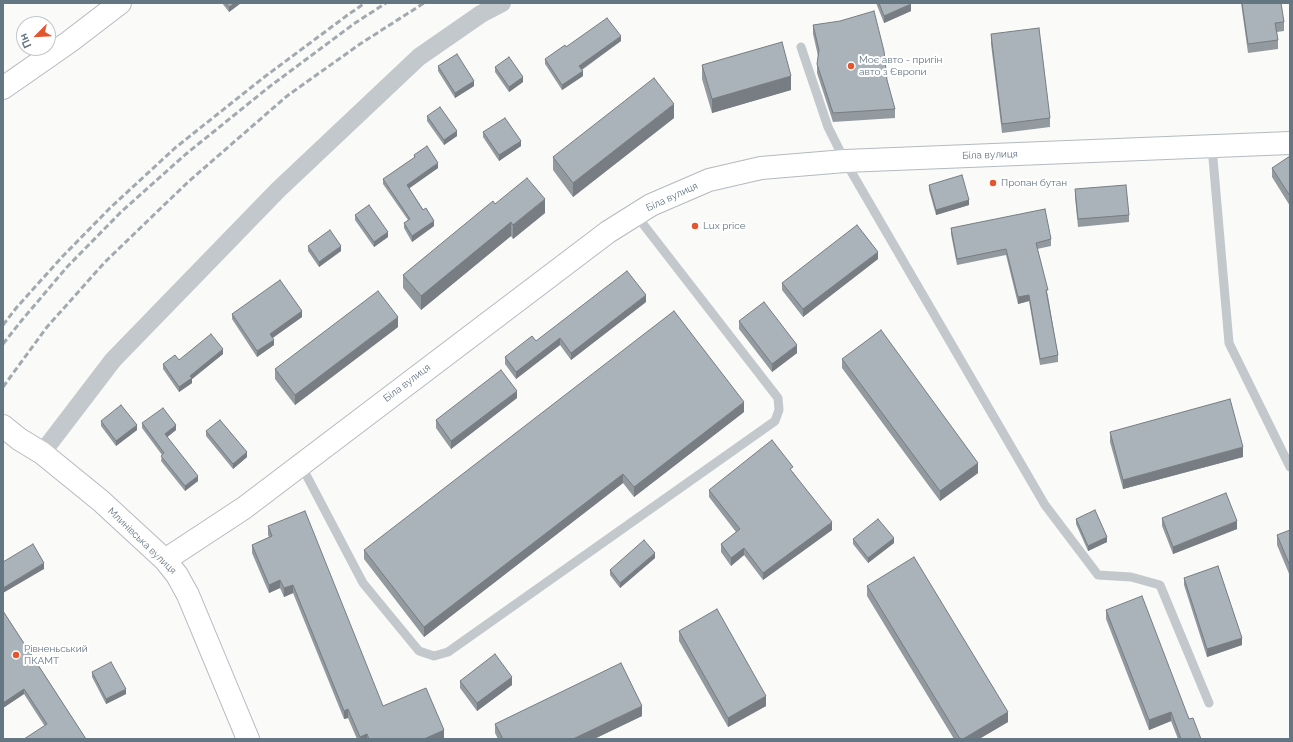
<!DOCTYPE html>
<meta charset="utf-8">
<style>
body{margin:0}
#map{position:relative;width:1293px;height:742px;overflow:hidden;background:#fafaf8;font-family:Raleway,sans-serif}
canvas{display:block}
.frame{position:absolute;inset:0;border:4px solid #657683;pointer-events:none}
.north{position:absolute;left:16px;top:16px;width:40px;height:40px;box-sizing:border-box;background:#fff;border:1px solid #c1c8cd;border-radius:50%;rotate:246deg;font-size:11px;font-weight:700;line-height:16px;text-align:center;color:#657683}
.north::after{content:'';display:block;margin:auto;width:14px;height:18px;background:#e4572e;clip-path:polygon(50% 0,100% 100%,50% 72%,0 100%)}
</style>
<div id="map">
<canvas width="1293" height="742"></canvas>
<div class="frame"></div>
<div class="north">Пн</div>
</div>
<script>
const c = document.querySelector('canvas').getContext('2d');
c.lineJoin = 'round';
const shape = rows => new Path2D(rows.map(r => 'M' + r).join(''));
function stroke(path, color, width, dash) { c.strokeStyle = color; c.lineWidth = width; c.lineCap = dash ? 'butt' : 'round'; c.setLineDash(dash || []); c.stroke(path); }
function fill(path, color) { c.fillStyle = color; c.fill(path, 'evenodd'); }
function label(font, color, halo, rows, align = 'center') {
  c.font = font + ' Raleway,sans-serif'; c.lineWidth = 4; c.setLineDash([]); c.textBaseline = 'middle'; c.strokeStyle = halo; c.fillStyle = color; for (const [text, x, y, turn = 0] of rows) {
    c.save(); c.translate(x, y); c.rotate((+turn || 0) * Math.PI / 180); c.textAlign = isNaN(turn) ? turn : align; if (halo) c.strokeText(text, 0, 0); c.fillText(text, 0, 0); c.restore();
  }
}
const secondary = shape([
 [3,88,69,42,120,3],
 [3,426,19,439,42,453,101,501,165,560,177,575,188,595,248,739],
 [165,560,244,508,608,232,651,205,709,180,761,168,845,161,1290,143]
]);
stroke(secondary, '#b3babf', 24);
stroke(shape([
 [801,47,828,127,845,161,1045,505,1098,575,1131,577,1160,585,1209,703],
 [1212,147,1229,343,1290,467],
 [301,465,363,583,419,651,434,656,448,652,775,421,779,410,778,398,636,215]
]), '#c3c8cc', 9);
stroke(shape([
 [42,453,113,360,278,190,419,57,481,14,502,3]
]), '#c3c8cc', 18);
stroke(secondary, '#fff', 22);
stroke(shape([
 [3,325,17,307,62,257,110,208,175,148,263,78,349,14,365,3],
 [3,344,22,320,67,267,121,212,186,154,269,87,355,23,386,3],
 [3,387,47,327,105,262,188,182,287,96,360,44,424,3]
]), '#a2aab0', 3, [6, 3]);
fill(shape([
 [222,3,241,3,229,12],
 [876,3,910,3,911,11,884,23],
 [1241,3,1281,3,1284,22,1284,31,1277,32,1278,40,1278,49,1248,53],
 [813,25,895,109,895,118,833,122,817,73,817,64,818,56,813,34],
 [991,34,1050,118,1050,127,1002,133,991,44],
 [621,41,582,70,583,76,562,90,545,64,545,59],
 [702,65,791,90,712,113,702,79],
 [438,66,474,86,455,98,438,71],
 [495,67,523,82,509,92,495,72],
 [427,116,457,136,444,145,427,121],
 [674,118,573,197,553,170,553,157],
 [483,132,521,146,499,161,483,137],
 [414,155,438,168,409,188,434,226,412,242,404,228,404,223,408,220,383,184,383,179,414,158],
 [1290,156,1290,206,1272,177,1272,168],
 [929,185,969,205,936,215,929,190],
 [1075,189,1129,215,1129,222,1078,227,1075,197],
 [495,204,545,213,513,239,511,236,421,310,403,288,403,275],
 [355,215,388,237,374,247,355,220],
 [951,228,1051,239,1051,246,1037,249,1048,296,1058,355,1058,362,1040,365,1029,301,1018,304,1006,255,957,265,951,234],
 [308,246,341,251,319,267,308,251],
 [878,259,803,317,782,290,782,283],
 [646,302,571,360,560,345,516,379,505,364,505,357,536,341],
 [232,314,302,317,272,338,274,345,257,357,232,319],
 [739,321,797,353,772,372,739,329],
 [398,327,295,405,275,379,275,369],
 [223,354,192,379,192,383,179,392,163,369,163,364,179,360],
 [842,359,978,473,940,501,842,368],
 [517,398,451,449,436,428,436,420],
 [744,412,634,497,623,483,424,637,364,559,364,550],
 [101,421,137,430,116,446,101,426],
 [142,423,176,430,167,437,198,481,185,491,161,461,162,455,142,428],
 [206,431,247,457,233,469,206,436],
 [1110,432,1243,457,1123,489,1110,442],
 [793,472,832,530,763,580,744,555,731,566,721,552,721,544,736,532,709,497,709,490],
 [1162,518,1237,529,1173,554,1162,526],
 [1076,519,1107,542,1088,551,1076,524],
 [268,526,383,706,444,739,357,739,348,718,344,719,293,593,284,597,280,588,269,593,252,553,252,545,269,537,268,535],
 [1290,530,1290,576,1277,545,1277,535],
 [853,539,894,543,868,563,853,544],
 [655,558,620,588,610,575,610,570],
 [1184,578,1242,645,1207,657,1184,585],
 [867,586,1008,722,979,739,954,739,867,596],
 [1106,610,1189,719,1201,739,1178,739,1171,721,1149,730,1106,619],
 [3,611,86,739,44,725,24,694,3,708],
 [679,631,766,706,728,727,679,641],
 [92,672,126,694,106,704,92,677],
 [460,681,512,685,477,711,460,688],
 [642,716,594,739,498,739,495,733,495,724]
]), '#929a9f');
fill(shape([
 [235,3,241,3,229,12,229,7],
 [911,4,911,11,884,23,884,16],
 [621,36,621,41,579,71,579,66],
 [583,71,583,76,562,90,562,85],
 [791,76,791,90,712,113,712,99],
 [523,77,523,82,509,92,509,87],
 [474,81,474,86,455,98,455,93],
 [674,104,674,118,573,197,573,183],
 [457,131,457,136,444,145,444,140],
 [521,141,521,146,499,161,499,155],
 [438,163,438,168,407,190,407,185],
 [545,199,545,213,513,239,513,225],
 [969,200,969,205,936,215,936,210],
 [434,221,434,226,412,242,412,236],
 [511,222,511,236,421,310,421,296],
 [388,232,388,237,374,247,374,242],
 [341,246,341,251,319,267,319,262],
 [878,252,878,259,803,317,803,309],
 [646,295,646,302,571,360,571,353],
 [1029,295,1029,301,1018,304,1018,297],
 [302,311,302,317,270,340,270,334],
 [398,317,398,327,295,405,295,395],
 [560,338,560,345,516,379,516,372],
 [274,340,274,345,257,357,257,351],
 [797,345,797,353,772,372,772,364],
 [223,349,223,354,192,379,192,383,179,392,179,387,190,376],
 [517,391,517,398,451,449,451,441],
 [744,402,744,412,634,497,634,487],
 [137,425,137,430,116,446,116,441],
 [176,425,176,430,165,439,165,434],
 [1243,447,1243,457,1123,489,1123,480],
 [247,452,247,457,233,469,233,464],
 [978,463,978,473,940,501,940,491],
 [623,474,623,483,424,637,424,627],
 [198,476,198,481,185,491,185,486],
 [1237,521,1237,529,1173,554,1173,547],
 [832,522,832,530,763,580,763,573],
 [1107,537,1107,542,1088,551,1088,546],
 [894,538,894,543,868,563,868,558],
 [744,548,744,555,731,566,731,558],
 [655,553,655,558,620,588,620,583],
 [44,563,44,569,3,593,3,588],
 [280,580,280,588,269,593,269,585],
 [293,585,293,593,284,597,284,588],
 [1242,638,1242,645,1207,657,1207,649],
 [512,677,512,685,477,711,477,703],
 [24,689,24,694,3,708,3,703],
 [126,689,126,694,106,704,106,699],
 [766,696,766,706,728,727,728,718],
 [642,706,642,716,594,739,573,739],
 [348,709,348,718,344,719,344,711],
 [1008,712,1008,722,979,739,963,739],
 [1171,712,1171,721,1149,730,1149,720],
 [444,730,444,739,424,739],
 [367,734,367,739,360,739,360,737]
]), '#777d82');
const building = shape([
 [226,3,235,3,229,7,226,3],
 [879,3,910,3,911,4,884,16,879,3],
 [1242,3,1281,3,1284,22,1275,23,1278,40,1248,44,1242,3],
 [874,11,884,51,887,80,895,109,833,113,817,64,819,50,813,25,840,21,874,11],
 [607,18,621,36,579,66,583,71,562,85,545,59,565,45,566,47,607,18],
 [1039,28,1050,118,1002,124,991,34,1039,28],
 [782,42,791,76,712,99,702,65,782,42],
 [457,54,474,81,455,93,438,66,457,54],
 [509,57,523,77,509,87,495,67,509,57],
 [654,78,674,104,573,183,553,157,654,78],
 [440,107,457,131,444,140,427,116,440,107],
 [505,118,521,141,499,155,483,132,505,118],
 [427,146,438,163,407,185,423,210,426,208,434,221,412,236,404,223,410,219,383,179,415,157,414,155,427,146],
 [1290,156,1290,196,1272,168,1290,156],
 [962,175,969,200,936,210,929,185,962,175],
 [527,178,545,199,513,225,511,222,421,296,403,275,493,201,495,204,527,178],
 [1126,185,1129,215,1078,219,1075,189,1126,185],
 [369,205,388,232,374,242,355,215,369,205],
 [1045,209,1051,239,1036,243,1048,290,1046,290,1058,355,1040,359,1029,295,1018,297,1006,249,957,259,951,228,1045,209],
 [857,225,878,252,803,309,782,283,857,225],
 [330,230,341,246,319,262,308,246,330,230],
 [627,271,646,295,571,353,560,338,516,372,505,357,532,336,536,341,627,271],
 [280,280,302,311,270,334,274,340,257,351,232,314,280,280],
 [378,291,398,317,295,395,275,369,378,291],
 [764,302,797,345,772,364,739,321,764,302],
 [674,311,744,402,634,487,623,474,424,627,364,550,674,311],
 [881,330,978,463,940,491,842,359,881,330],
 [211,334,223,349,190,376,192,378,179,387,163,364,175,355,179,360,211,334],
 [501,370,517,391,451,441,436,420,501,370],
 [1230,399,1243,447,1123,480,1110,432,1230,399],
 [121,405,137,425,116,441,101,421,121,405],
 [163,408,176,425,165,434,198,476,185,486,161,456,164,453,142,423,163,408],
 [220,420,247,452,233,464,206,431,220,420],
 [772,440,793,467,790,469,832,522,763,573,744,548,731,558,721,544,740,529,709,490,772,440],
 [1226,493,1237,521,1173,547,1162,518,1226,493],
 [1095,510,1107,537,1088,546,1076,519,1095,510],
 [305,511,383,706,426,688,444,730,424,739,369,739,367,734,360,737,348,709,344,711,293,585,284,588,280,580,269,585,252,545,272,536,268,526,305,511],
 [878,519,894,538,868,558,853,539,878,519],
 [1290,530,1290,566,1277,535,1290,530],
 [644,540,655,553,620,583,610,570,644,540],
 [33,544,44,563,3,588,3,562,33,544],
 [914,557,1008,712,963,739,960,739,867,586,914,557],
 [1218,566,1242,638,1207,649,1184,578,1218,566],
 [1142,596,1189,719,1193,718,1201,739,1181,739,1171,712,1149,720,1106,610,1142,596],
 [717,609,766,696,728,718,679,631,717,609],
 [3,611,86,739,24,739,47,724,24,689,3,703,3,611],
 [495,654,512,677,477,703,460,681,495,654],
 [111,662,126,689,106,699,92,672,111,662],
 [621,663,642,706,573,739,503,739,495,724,621,663]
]);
fill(building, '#aab3b9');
stroke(building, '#777d82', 1);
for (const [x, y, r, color] of [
 [851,66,4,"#e4572e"],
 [993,183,4,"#e4572e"],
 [695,226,4,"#e4572e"],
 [16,655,4,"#e4572e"]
]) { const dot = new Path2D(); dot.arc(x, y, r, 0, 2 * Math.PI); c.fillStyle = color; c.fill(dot); stroke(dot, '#fff', 1.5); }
label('10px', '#657683', '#fff', [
 ["Моє авто - пригін",859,60],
 ["авто з Європи",859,72],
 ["Пропан бутан",1001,183],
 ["Lux price",703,226],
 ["Рівненьський",24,649],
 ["ПКАМТ",24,661]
], 'left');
label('10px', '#657683', '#fff', [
 ["Біла вулиця",990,155,-2],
 ["Біла вулиця",672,197,-25],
 ["Біла вулиця",407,383,-37],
 ["Млинівська вулиця",142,541,44]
]);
</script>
